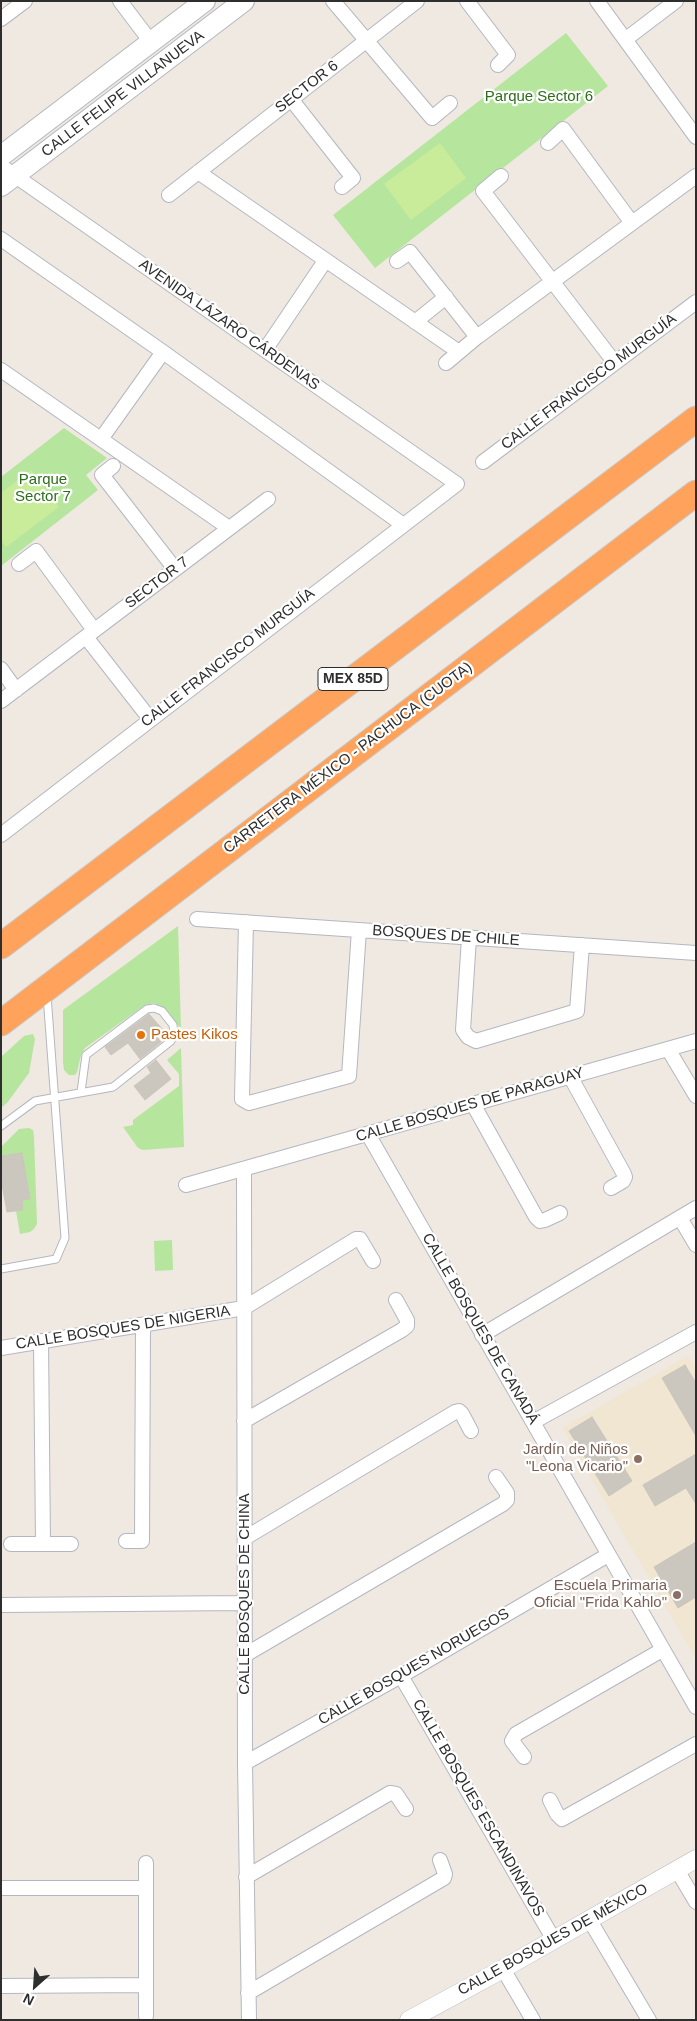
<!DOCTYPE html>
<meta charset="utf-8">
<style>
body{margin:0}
#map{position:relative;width:697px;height:2021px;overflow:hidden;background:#efe9e1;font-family:Arial,sans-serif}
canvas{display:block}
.frame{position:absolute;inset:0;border:2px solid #2e2e2e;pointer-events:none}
.north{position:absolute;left:10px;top:1961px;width:50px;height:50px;-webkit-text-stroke:4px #fff;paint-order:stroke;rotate:206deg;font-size:14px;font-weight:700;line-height:20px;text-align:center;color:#2e2e2e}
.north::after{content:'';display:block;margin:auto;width:18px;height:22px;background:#2e2e2e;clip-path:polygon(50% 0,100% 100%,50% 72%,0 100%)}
</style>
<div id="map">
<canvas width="697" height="2021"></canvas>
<div class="frame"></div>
<div class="north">N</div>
</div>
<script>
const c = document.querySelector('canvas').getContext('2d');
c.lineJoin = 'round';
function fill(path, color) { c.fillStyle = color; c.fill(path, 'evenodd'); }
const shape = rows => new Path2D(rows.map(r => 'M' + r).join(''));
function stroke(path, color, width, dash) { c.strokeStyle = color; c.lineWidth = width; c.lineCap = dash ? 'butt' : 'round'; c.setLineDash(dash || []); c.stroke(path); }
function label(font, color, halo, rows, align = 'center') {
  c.font = font + ' Arial,sans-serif'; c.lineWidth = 4.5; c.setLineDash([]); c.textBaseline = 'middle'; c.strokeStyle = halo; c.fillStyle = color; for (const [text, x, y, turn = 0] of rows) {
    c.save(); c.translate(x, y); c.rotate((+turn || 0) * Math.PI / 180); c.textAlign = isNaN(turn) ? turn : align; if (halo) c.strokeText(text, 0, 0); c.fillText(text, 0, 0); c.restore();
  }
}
fill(shape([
 [688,1356,696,1369,696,1659,562,1428]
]), '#f0e6d1');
fill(shape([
 [566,33,608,86,375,268,333,215],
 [64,428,107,458,86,475,98,490,1,566,1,477],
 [178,926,181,1029,163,1007,154,1003,145,1005,85,1048,81,1055,77,1072,75,1075,69,1075,64,1070,63,1062,63,1010],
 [33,1034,35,1039,29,1073,7,1103,1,1108,1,1057,24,1036],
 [181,1048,184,1147,143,1150,138,1148,123,1127,133,1125,133,1120,179,1086,179,1074,167,1060],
 [29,1128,33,1130,34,1136,37,1224,34,1229,30,1232,20,1234,16,1211,23,1210,22,1200,30,1199,25,1170,7,1155,1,1156,1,1147,19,1129],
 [172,1240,173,1270,155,1271,154,1241]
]), '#b6e59e');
fill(shape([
 [440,143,466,178,411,220,384,184],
 [31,470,59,507,6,547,1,540,1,493]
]), '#c9ec9a');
const building = shape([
 [149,1014,164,1031,157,1037,161,1042,140,1059,128,1043,111,1055,105,1047,149,1014],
 [156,1060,171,1079,145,1100,134,1086,151,1073,147,1067,156,1060],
 [22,1153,30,1199,22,1200,23,1210,7,1212,1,1179,1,1156,22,1153],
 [685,1365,696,1383,696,1436,662,1378,685,1365],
 [592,1417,632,1481,609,1496,569,1431,592,1417],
 [696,1454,696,1504,686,1488,655,1506,643,1485,696,1454],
 [696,1542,696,1597,678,1608,654,1567,696,1542]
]);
fill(building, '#cbc7bf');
stroke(building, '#cbc5ba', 1);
const service = shape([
 [1,1126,35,1101,113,1087,171,1041,174,1033,173,1025,162,1011,154,1008,147,1009,86,1055,81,1092],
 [1,1269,56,1259,65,1238,47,995]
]);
const minor = shape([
 [120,1,151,42],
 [333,1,432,118,450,103],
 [467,1,508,55,498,65],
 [597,1,696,137],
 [1,19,25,1],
 [626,39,676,1],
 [291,99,353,178,342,187],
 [548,143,563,129,632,223],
 [1,166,457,484,1,835],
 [198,172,459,352],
 [501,176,483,191,615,363],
 [169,195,417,1],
 [1,239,163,352,402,524],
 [397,261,410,252,477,337],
 [415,322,446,297],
 [265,350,325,261],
 [446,363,477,337,696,176],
 [1,370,229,528],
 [101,439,163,352],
 [483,462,696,302],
 [113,466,102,475,175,569],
 [19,564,36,551,94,630],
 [86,637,150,719],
 [1,669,16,690],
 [1,701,268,499],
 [197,919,696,953],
 [246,922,242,1099,249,1103,349,1076,359,930],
 [469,938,463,1030,468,1037,476,1041,577,1011,582,945],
 [668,1049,696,1096],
 [570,1076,624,1174,625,1177,623,1181,611,1188],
 [473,1104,536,1217,540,1221,545,1220,560,1213],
 [368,1134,696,1707],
 [244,1169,245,1763,249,2020],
 [186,1185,696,1041],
 [680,1218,696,1245],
 [482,1335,696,1208],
 [41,1341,43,1544],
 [1,1348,244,1308,356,1239,360,1239,373,1261],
 [244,1421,402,1330,407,1326,407,1320,396,1300],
 [533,1422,696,1332],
 [245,1538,455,1412,459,1411,462,1414,471,1431],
 [126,1541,142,1541,143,1325],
 [11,1544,71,1544],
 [1,1605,245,1603],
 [245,1655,503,1504,507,1500,507,1493,496,1477],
 [401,1676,554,1940],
 [524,1757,512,1741,516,1734,662,1650],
 [245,1763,401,1676,608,1555],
 [550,1800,557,1814,562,1819,696,1744],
 [146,1863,146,2016],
 [677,1870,696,1902],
 [246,1877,390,1793,396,1794,406,1809],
 [1,1888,145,1888],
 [589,1919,649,2020],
 [503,1969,533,2020],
 [1,1986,145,1985],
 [248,1993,444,1878,445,1874,440,1860]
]);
const tertiary = shape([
 [409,2020,492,1975,696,1859]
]);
const secondary = shape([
 [1,156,205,1],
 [1,186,244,1]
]);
const motorway = shape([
 [1,946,696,419],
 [1,1023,696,493]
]);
stroke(service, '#b4b7c1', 9);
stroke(minor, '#b4b7c1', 16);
stroke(tertiary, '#b4b7c1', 19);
stroke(secondary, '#b4b7c1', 22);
stroke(motorway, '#c9c9c9', 27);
stroke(service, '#fff', 7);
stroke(minor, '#fff', 14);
stroke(tertiary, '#fff', 18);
stroke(secondary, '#fff', 20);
stroke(motorway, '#ffa35c', 25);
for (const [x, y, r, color] of [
 [141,1035,5,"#e8710a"],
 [638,1459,5,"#8d6e63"],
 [677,1595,5,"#8d6e63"]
]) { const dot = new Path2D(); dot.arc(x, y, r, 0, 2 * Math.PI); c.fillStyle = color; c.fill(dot); stroke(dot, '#fff', 2); }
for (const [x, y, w] of [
 [353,679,70]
]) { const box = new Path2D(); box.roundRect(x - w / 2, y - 11.5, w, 23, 4); c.fillStyle = '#fff'; c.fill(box); stroke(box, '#2e2e2e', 1); }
label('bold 14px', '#2e2e2e', null, [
 ["MEX 85D",353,679]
]);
label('15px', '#2e2e2e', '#fff', [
 ["SECTOR 6",307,87,-38],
 ["CALLE FELIPE VILLANUEVA",123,94,-37],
 ["AVENIDA LÁZARO CÁRDENAS",229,325,35],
 ["CALLE FRANCISCO MURGUÍA",589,382,-37],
 ["SECTOR 7",157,583,-37],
 ["CALLE FRANCISCO MURGUÍA",228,658,-38],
 ["CARRETERA MÉXICO - PACHUCA (CUOTA)",348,758,-37],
 ["BOSQUES DE CHILE",446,936,4],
 ["CALLE BOSQUES DE PARAGUAY",470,1105,-16],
 ["CALLE BOSQUES DE NIGERIA",123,1328,-9],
 ["CALLE BOSQUES DE CANADÁ",480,1329,60],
 ["CALLE BOSQUES DE CHINA",245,1594,-90],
 ["CALLE BOSQUES NORUEGOS",414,1667,-30],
 ["CALLE BOSQUES ESCANDINAVOS",478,1808,60],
 ["CALLE BOSQUES DE MÉXICO",553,1940,-29]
]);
label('15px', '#2c6e1b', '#fff', [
 ["Parque Sector 6",539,97],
 ["Parque",43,480],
 ["Sector 7",43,497]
]);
label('15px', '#c56008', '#fff', [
 ["Pastes Kikos",151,1035]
], 'left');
label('15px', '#785e54', '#fff', [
 ["Jardín de Niños",628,1450],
 ["\"Leona Vicario\"",628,1467],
 ["Escuela Primaria",667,1586],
 ["Oficial \"Frida Kahlo\"",667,1603]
], 'right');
</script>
